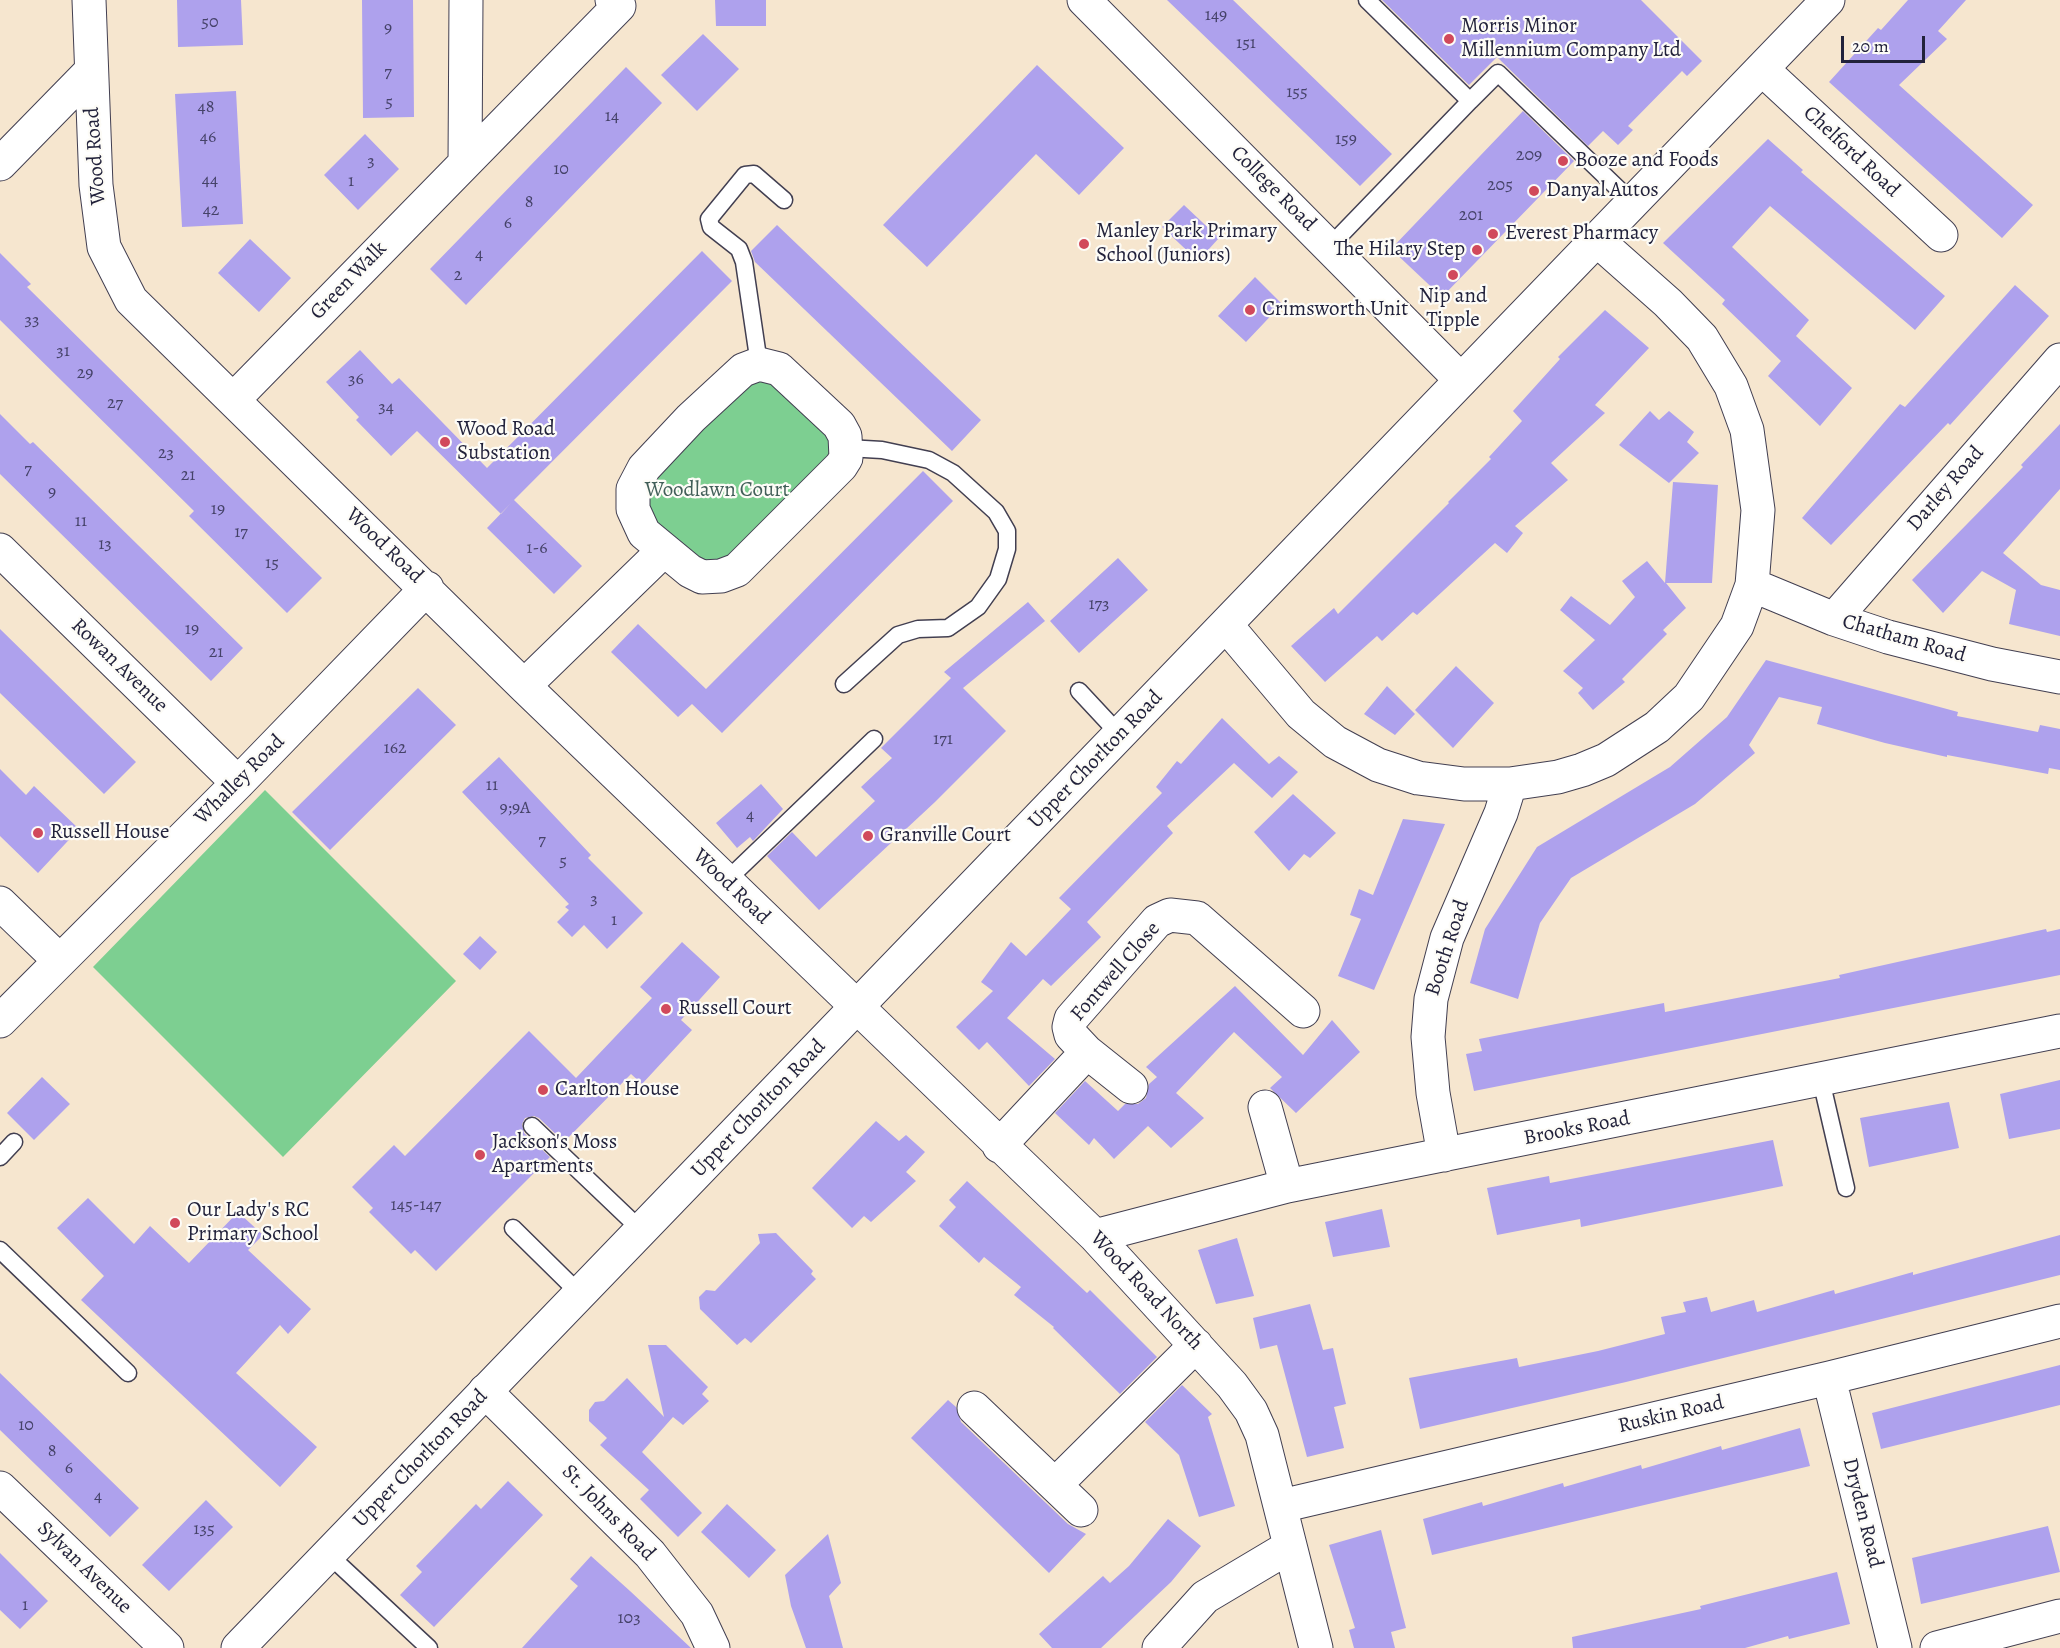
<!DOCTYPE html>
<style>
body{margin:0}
#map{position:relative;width:2060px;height:1648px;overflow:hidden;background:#f6e6cf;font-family:Alegreya,serif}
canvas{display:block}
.scale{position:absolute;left:1841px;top:36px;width:84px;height:27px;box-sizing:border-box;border:3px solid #22223b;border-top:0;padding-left:8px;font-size:18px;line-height:21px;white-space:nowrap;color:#22223b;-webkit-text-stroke:4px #fdfcf7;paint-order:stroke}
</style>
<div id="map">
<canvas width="2060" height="1648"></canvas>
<div class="scale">20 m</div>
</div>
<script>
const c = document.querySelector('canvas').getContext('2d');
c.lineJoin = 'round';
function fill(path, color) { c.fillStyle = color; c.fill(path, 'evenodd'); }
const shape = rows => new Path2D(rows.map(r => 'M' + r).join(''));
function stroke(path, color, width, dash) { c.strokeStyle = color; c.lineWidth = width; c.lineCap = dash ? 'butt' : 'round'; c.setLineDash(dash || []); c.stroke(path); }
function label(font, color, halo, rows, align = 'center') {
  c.font = font + ' Alegreya,serif'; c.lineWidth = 4.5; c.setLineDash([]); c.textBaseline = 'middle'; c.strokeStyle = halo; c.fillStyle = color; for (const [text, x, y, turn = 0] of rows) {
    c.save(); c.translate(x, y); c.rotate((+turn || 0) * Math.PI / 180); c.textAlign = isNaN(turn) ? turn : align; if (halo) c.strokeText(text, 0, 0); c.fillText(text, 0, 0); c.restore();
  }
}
fill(shape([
 [752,380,774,382,831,436,829,458,727,564,700,566,644,511,653,474],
 [265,790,456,981,283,1157,93,967]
]), '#7dcf91');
fill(shape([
 [177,0,241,0,243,45,178,47],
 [362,0,413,0,414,117,363,118],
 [715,0,766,0,766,26,716,26],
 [1167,0,1233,0,1392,154,1360,186],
 [1382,0,1641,0,1702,61,1687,76,1682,71,1628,126,1633,130,1618,145,1603,131,1588,146,1497,57,1469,85],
 [1908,0,1966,0,1938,31,1947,39,1899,85,2033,205,2002,238,1829,82,1878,28,1881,30],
 [703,34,739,69,697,111,661,75],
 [1037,65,1124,148,1079,195,1036,154,927,267,883,225],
 [626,67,662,103,466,305,430,269],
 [236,91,243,224,182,227,175,94],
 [1523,111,1574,161,1442,297,1391,249],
 [365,134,399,169,358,210,324,175],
 [1768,139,1803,170,1801,172,1945,296,1915,330,1770,206,1732,247,1809,320,1796,336,1852,388,1820,426,1768,376,1781,361,1722,304,1725,300,1663,243],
 [1184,205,1219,238,1198,261,1162,227],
 [777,225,981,420,952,451,755,262,751,251],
 [250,239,291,278,259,312,218,273],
 [702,251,732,281,514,500,582,566,554,594,487,528,511,503,501,514,417,431,391,456,356,420,359,417,326,382,360,350,392,384,399,378,487,468],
 [0,253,31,284,27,287,322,578,287,613,189,516,194,511,0,320],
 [1255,277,1282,304,1246,342,1218,316],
 [2015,285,2049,316,1950,425,1948,423,1831,545,1802,518,1900,404,1905,407],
 [1605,310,1649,348,1595,405,1605,413,1551,463,1568,480,1515,526,1523,533,1507,553,1495,543,1417,615,1413,612,1382,641,1377,636,1325,682,1291,646,1334,608,1338,614,1449,503,1448,502,1491,459,1489,457,1522,421,1513,411,1560,359,1558,357],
 [1650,411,1659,420,1669,411,1694,432,1687,442,1699,453,1669,483,1619,445],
 [0,414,30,444,33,442,243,648,211,681,0,474],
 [2060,424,2060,489,2003,553,2041,585,2060,590,2060,636,2009,624,2016,590,1982,571,1943,613,1912,580,2023,467,2021,465],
 [923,471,953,501,722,733,692,704,678,717,611,652,638,624,706,689],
 [1673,482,1718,485,1712,583,1666,583,1686,608,1663,630,1667,634,1622,679,1625,682,1593,710,1578,693,1583,688,1563,671,1595,640,1560,610,1571,596,1610,625,1635,597,1622,581,1647,561,1665,583],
 [1118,558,1148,590,1079,653,1050,621],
 [1028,602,1045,621,963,688,1006,731,935,802,819,910,767,856,792,832,816,857,875,801,861,787,892,758,881,748,951,678,944,672],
 [0,629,136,762,104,794,0,693],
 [1766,660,1958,712,1957,716,2038,732,2040,725,2060,729,2060,770,2049,768,2048,774,1947,755,1947,757,1885,743,1817,724,1822,707,1779,697,1749,745,1755,753,1695,804,1571,878,1540,923,1518,999,1470,983,1485,929,1537,847,1670,767,1727,717],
 [1456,666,1494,703,1453,748,1415,710],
 [1387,686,1415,714,1395,735,1364,714],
 [418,688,456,725,330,850,292,812],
 [1222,718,1269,764,1279,756,1298,772,1272,798,1234,763,1167,826,1173,833,1087,922,1101,937,1051,986,1043,979,1007,1018,1055,1059,1029,1086,987,1042,979,1050,956,1027,993,991,981,982,1011,942,1026,956,1071,909,1059,898,1162,793,1156,787,1177,761,1181,764],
 [499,757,591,855,588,858,643,913,607,949,584,925,572,937,557,922,569,910,565,907,569,904,462,792],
 [0,769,26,795,34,786,79,829,38,873,0,836],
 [761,784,783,809,753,841,750,837,737,848,716,823],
 [1293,794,1336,833,1310,858,1304,854,1289,871,1254,832],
 [1403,819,1445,824,1374,990,1338,976,1361,919,1350,915,1359,889,1373,895],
 [2046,929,2047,932,2060,929,2060,975,1474,1091,1466,1054,1482,1051,1479,1039,1664,1003,1665,1012,1742,997,1840,978,1839,975],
 [480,936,497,952,480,970,463,954],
 [682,942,720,977,681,1020,692,1030,642,1084,631,1074,564,1142,539,1118,534,1116,525,1118,522,1124,524,1133,550,1157,436,1271,415,1250,411,1254,369,1212,373,1208,352,1187,394,1145,405,1156,529,1031,576,1078,652,998,640,987],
 [1235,986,1303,1055,1332,1020,1360,1052,1296,1113,1270,1088,1282,1077,1234,1032,1176,1093,1204,1118,1171,1148,1148,1126,1114,1159,1094,1138,1089,1145,1055,1113,1085,1081,1118,1111,1125,1104,1138,1104,1146,1098,1149,1084,1157,1077,1146,1067],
 [42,1077,70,1104,34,1140,7,1113],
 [2060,1080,2060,1129,2009,1139,2000,1094],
 [1949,1102,1959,1148,1869,1167,1860,1118],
 [876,1121,899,1141,906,1135,925,1152,906,1172,916,1181,871,1222,864,1216,852,1228,812,1188],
 [1773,1140,1783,1186,1581,1227,1580,1219,1497,1235,1487,1188,1549,1176,1550,1183],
 [967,1181,1087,1293,1090,1290,1157,1357,1120,1394,1053,1328,1054,1327,1014,1295,1021,1287,984,1257,979,1263,939,1226,956,1207,949,1200],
 [88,1198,134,1244,150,1226,189,1263,238,1212,263,1235,248,1250,311,1309,288,1334,280,1325,236,1373,317,1447,280,1487,81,1300,104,1276,57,1228],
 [1382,1209,1390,1247,1333,1257,1325,1222],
 [776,1233,813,1271,811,1274,816,1279,751,1343,745,1338,737,1345,700,1309,699,1297,706,1290,715,1291,760,1243,758,1234],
 [2060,1235,2060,1275,1626,1382,1420,1429,1409,1378,1517,1358,1519,1367,1598,1351,1665,1334,1661,1317,1686,1312,1683,1302,1707,1297,1711,1312,1754,1300,1757,1312,1834,1290,1835,1294,1913,1272,1913,1275],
 [1237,1238,1254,1296,1216,1304,1198,1250],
 [1310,1304,1323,1350,1333,1348,1346,1404,1334,1407,1344,1448,1307,1457,1277,1345,1260,1349,1253,1318],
 [648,1345,666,1345,708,1387,702,1394,709,1401,683,1425,673,1417,642,1452,702,1513,678,1537,640,1499,649,1490,600,1445,607,1438,589,1421,589,1410,595,1402,604,1401,627,1378,664,1417],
 [2060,1365,2060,1405,1881,1449,1872,1413],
 [0,1373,139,1508,110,1537,0,1430],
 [1182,1385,1212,1414,1208,1417,1235,1506,1199,1517,1179,1455,1145,1422],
 [948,1400,956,1407,961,1422,1068,1524,1086,1534,1049,1573,911,1438],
 [1800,1428,1810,1466,1432,1555,1423,1519,1482,1502,1483,1506,1563,1483,1564,1487,1641,1465,1642,1469,1721,1446,1722,1450],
 [508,1481,543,1515,434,1627,400,1595,422,1572,416,1566,476,1504,481,1509],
 [206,1500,233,1527,169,1591,142,1565],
 [727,1504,776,1550,749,1578,701,1532],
 [1168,1519,1201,1546,1171,1582,1101,1648,1052,1648,1039,1634,1103,1576,1110,1583,1129,1566],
 [2048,1526,2060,1572,1921,1604,1912,1558],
 [1381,1530,1406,1628,1391,1632,1395,1648,1354,1648,1349,1630,1355,1628,1329,1545],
 [828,1534,841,1583,829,1596,843,1648,806,1648,791,1606,785,1575],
 [0,1553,48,1601,20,1629,0,1610],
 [591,1556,630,1591,691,1648,522,1648,578,1586,570,1579],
 [1837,1572,1850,1624,1789,1639,1788,1636,1745,1648,1573,1648,1572,1637,1701,1609,1700,1606]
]), '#aea1ed');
const service = shape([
 [1367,0,1470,101,1498,73,1633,203],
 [1330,246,1470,101],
 [759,364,744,262,739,249,711,227,709,219,745,175,754,174,784,200],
 [844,684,898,635,918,629,948,628,978,607,998,579,1007,549,1007,531,996,512,953,473,929,460,882,450,847,448],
 [1079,691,1120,735],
 [726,881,874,739],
 [1821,1080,1846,1188],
 [532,1126,641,1230],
 [0,1157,14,1142],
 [513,1228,580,1294],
 [0,1250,128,1373],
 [329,1555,429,1648]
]);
const minor = shape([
 [89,0,96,185,104,247,131,300,524,686,1095,1236,1232,1385,1251,1411,1262,1435,1316,1648],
 [1084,0,1461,380],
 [1762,69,1941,235],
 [465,163,466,0],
 [0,164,91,71],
 [759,364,779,369,839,425,845,436,846,458,841,466,737,570,721,576,702,577,690,571,644,533,633,509,633,489,644,468,691,418,743,370,759,364],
 [234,399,619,6,612,0],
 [0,550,238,783],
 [1752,585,1834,619,1888,637,1992,664,2060,677],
 [1834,619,2060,360],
 [1226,625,1301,714,1335,742,1378,765,1418,778,1464,784,1510,784,1558,777,1582,770,1606,760,1657,727,1689,697,1737,626,1752,585,1758,510,1747,430,1731,386,1702,338,1668,303,1598,241],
 [524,686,663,551],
 [0,903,59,960],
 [0,1021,238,783,427,588],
 [1131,1087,1087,1052,1071,1035,1069,1027,1071,1019,1157,921,1170,915,1197,918,1303,1011],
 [1265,1107,1287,1186],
 [999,1146,1087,1052],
 [1444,1155,1433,1093,1428,1037,1431,999,1447,938,1501,813,1510,784],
 [1095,1236,1287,1186,2060,1031],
 [1829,1378,1895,1648],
 [485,1391,650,1554,697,1614,713,1648],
 [974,1408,1081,1510],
 [1055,1485,1196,1345],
 [0,1488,167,1648],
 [1281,1506,1829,1378,2060,1321],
 [1159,1648,1205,1597,1289,1547],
 [1937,1648,2060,1616]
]);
const secondary = shape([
 [238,1648,1828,0]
]);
stroke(service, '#423f51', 19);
stroke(minor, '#423f51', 35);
stroke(secondary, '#423f51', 35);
stroke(service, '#fff', 16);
stroke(minor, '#fff', 33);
stroke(secondary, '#fff', 33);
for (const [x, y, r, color] of [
 [1449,39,6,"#d1495b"],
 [1563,161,6,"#d1495b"],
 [1534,191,6,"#d1495b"],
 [1493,234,6,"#d1495b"],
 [1084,244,6,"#d1495b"],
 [1477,250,6,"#d1495b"],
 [1453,275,6,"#d1495b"],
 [1250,310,6,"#d1495b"],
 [445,442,6,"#d1495b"],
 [38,833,6,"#d1495b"],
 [868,836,6,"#d1495b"],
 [666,1009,6,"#d1495b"],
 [543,1090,6,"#d1495b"],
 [480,1155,6,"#d1495b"],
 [175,1223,6,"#d1495b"]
]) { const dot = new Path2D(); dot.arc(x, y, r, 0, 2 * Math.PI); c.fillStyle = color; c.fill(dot); stroke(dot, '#fdfcf7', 2); }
label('18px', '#454268', null, [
 ["149",1216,16],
 ["50",210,23],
 ["9",388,29],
 ["151",1246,44],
 ["7",388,73],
 ["155",1297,93],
 ["5",389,103],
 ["48",206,108],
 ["14",612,117],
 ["46",208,138],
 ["159",1346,140],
 ["209",1529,156],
 ["3",371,162],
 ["10",561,170],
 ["44",210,181],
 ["1",351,182],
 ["205",1500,186],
 ["8",529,203],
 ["42",211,211],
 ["201",1471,216],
 ["6",508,224],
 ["4",479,255],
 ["2",458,276],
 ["33",32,321],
 ["31",63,352],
 ["29",85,374],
 ["36",356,380],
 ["27",115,404],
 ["34",386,408],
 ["23",166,454],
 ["7",28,470],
 ["21",188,476],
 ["9",52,493],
 ["19",218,510],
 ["11",81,522],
 ["17",241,533],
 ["13",105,545],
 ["1-6",537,549],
 ["15",272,564],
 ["173",1099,605],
 ["19",192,630],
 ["21",216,653],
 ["171",943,740],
 ["162",395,749],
 ["11",492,786],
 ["9;9A",515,809],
 ["4",750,816],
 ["7",542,841],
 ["5",563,862],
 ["3",594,900],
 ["1",614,921],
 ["145-147",416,1206],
 ["10",26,1426],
 ["8",52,1452],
 ["6",69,1469],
 ["4",98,1497],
 ["135",204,1530],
 ["1",25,1606],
 ["103",629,1619]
]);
label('21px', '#22223b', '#fdfcf7', [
 ["Morris Minor",1461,27],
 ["Millennium Company Ltd",1461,51],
 ["Booze and Foods",1575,161],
 ["Danyal Autos",1546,191],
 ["Manley Park Primary",1096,232],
 ["School (Juniors)",1096,256],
 ["Everest Pharmacy",1505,234],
 ["The Hilary Step",1465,250,"right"],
 ["Nip and",1453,297,"center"],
 ["Tipple",1453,321,"center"],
 ["Crimsworth Unit",1262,310],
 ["Wood Road",457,430],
 ["Substation",457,454],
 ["Russell House",50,833],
 ["Granville Court",880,836],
 ["Russell Court",678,1009],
 ["Carlton House",555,1090],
 ["Jackson's Moss",492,1143],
 ["Apartments",492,1167],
 ["Our Lady's RC",187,1211],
 ["Primary School",187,1235]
], 'left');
label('21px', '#22223b', '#fdfcf7', [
 ["Chelford Road",1851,152,43],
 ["Wood Road",96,156,-94],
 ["College Road",1273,189,45],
 ["Green Walk",349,281,-46],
 ["Darley Road",1946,489,-49],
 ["Wood Road",384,546,44],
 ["Chatham Road",1904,639,16],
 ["Rowan Avenue",119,666,44],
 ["Upper Chorlton Road",1096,760,-46],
 ["Whalley Road",240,780,-45],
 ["Wood Road",731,887,44],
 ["Booth Road",1448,948,-72],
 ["Fontwell Close",1116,972,-49],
 ["Upper Chorlton Road",759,1109,-46],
 ["Brooks Road",1577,1129,-11],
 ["Wood Road North",1146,1291,47],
 ["Ruskin Road",1671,1415,-13],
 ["Upper Chorlton Road",421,1459,-46],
 ["St. Johns Road",608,1513,46],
 ["Dryden Road",1862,1513,76],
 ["Sylvan Avenue",84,1568,44]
]);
label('21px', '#425f59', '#fdfcf7', [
 ["Woodlawn Court",717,491]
]);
</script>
